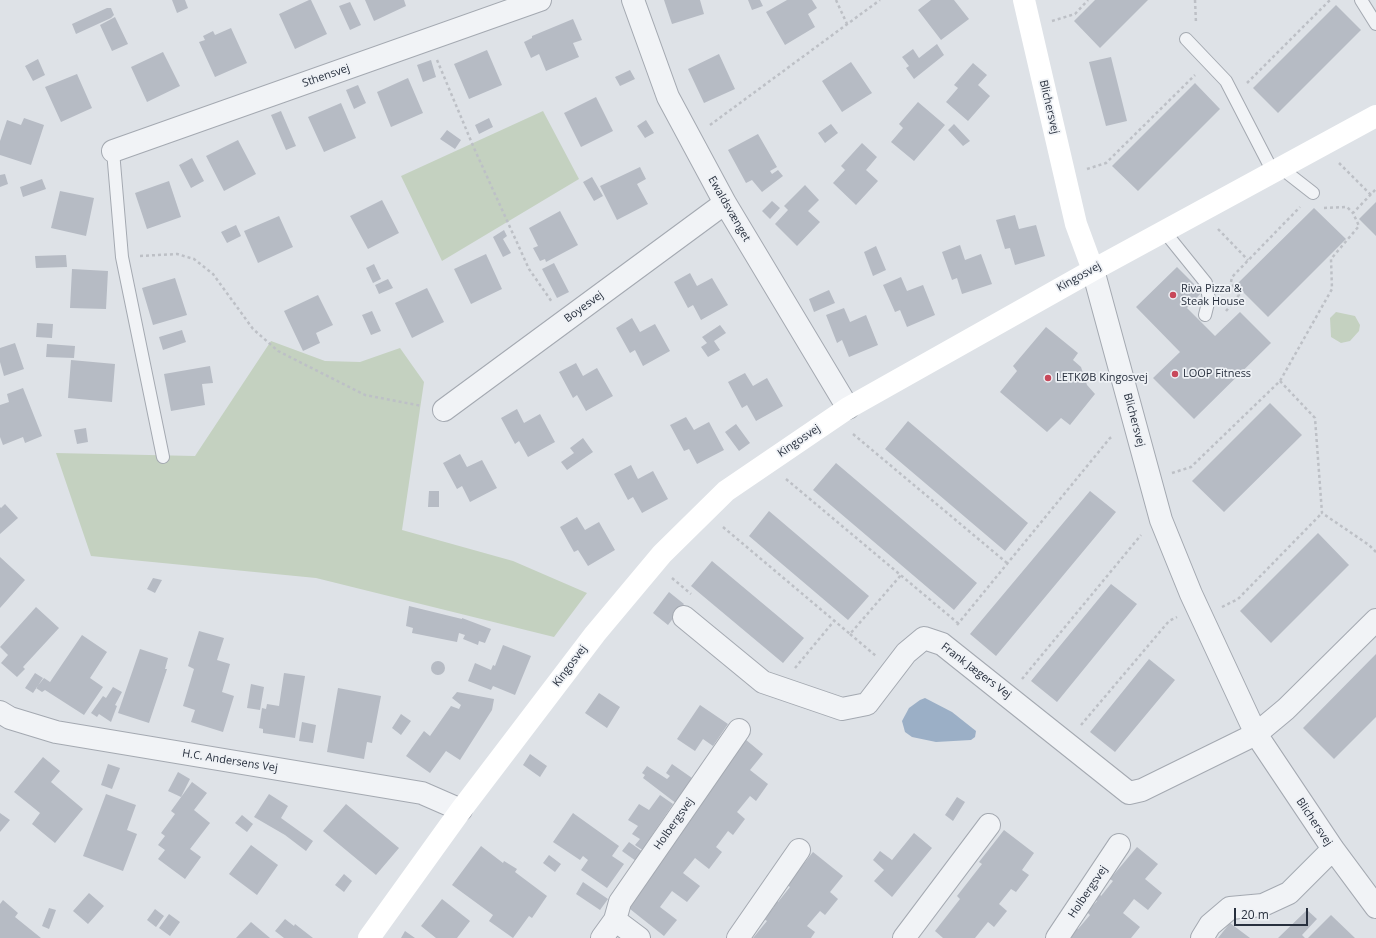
<!DOCTYPE html>
<meta charset="utf-8">
<style>
body{margin:0}
#map{position:relative;width:1376px;height:938px;overflow:hidden;background:#dee2e7;font-family:"Open Sans",sans-serif}
canvas{display:block}
.scale{position:absolute;left:1234px;top:908px;width:74px;height:18px;box-sizing:border-box;border:2px solid #28303e;border-top:0;padding-left:5px;font-size:12px;line-height:14px;white-space:nowrap;color:#28303e;-webkit-text-stroke:3px #eef1f5;paint-order:stroke}
</style>
<div id="map">
<canvas width="1376" height="938"></canvas>
<div class="scale">20 m</div>
</div>
<script>
const c = document.querySelector('canvas').getContext('2d');
c.lineJoin = 'round';
function fill(path, color) { c.fillStyle = color; c.fill(path, 'evenodd'); }
const shape = rows => new Path2D(rows.map(r => 'M' + r).join(''));
function stroke(path, color, width, dash) { c.strokeStyle = color; c.lineWidth = width; c.lineCap = dash ? 'butt' : 'round'; c.setLineDash(dash || []); c.stroke(path); }
function label(font, color, halo, rows, align = 'center') {
  c.font = font + ' "Open Sans",sans-serif'; c.lineWidth = 3.5; c.setLineDash([]); c.textBaseline = 'middle'; c.strokeStyle = halo; c.fillStyle = color; for (const [text, x, y, turn = 0] of rows) {
    c.save(); c.translate(x, y); c.rotate((+turn || 0) * Math.PI / 180); c.textAlign = isNaN(turn) ? turn : align; if (halo) c.strokeText(text, 0, 0); c.fillText(text, 0, 0); c.restore();
  }
}
fill(shape([
 [543,111,579,179,442,261,401,176],
 [1336,312,1355,316,1360,325,1359,331,1350,341,1341,343,1331,337,1330,318],
 [271,341,325,361,360,362,400,348,424,382,402,530,513,561,587,593,554,637,316,578,91,556,56,453,195,456]
]), '#c4d1c0');
fill(shape([
 [925,698,952,712,976,731,975,737,971,740,936,742,912,737,905,732,902,721,909,708,920,700]
]), '#9bafc6');
fill(shape([
 [172,0,185,0,188,8,177,13],
 [309,0,311,0,327,34,295,49,279,14],
 [365,0,404,0,406,6,374,21],
 [664,0,700,0,704,14,672,24],
 [748,0,760,0,763,6,752,10],
 [787,0,812,0,817,8,808,14,815,27,785,45,766,12],
 [931,0,954,0,969,19,941,40,918,10],
 [1095,0,1148,0,1100,48,1074,21],
 [350,2,361,25,350,30,339,6],
 [1336,5,1361,30,1278,113,1253,88],
 [107,8,111,8,114,15,111,18,76,34,72,24],
 [115,17,128,44,112,51,100,25],
 [573,19,582,40,573,43,579,57,546,71,539,54,531,58,524,42,532,38,532,36],
 [231,28,247,63,215,77,199,42,205,40,203,36,213,31,215,35],
 [937,44,944,55,914,79,906,68,909,66,902,57,913,49,919,58],
 [487,50,502,85,469,99,454,64],
 [163,52,180,86,147,102,131,67],
 [719,54,735,89,704,103,688,69],
 [1111,57,1127,121,1106,126,1089,62],
 [38,59,45,75,33,81,25,66],
 [431,60,436,77,423,82,417,65],
 [851,62,872,93,842,112,822,81],
 [973,63,987,75,978,85,990,96,968,121,946,102,958,88,954,85],
 [630,70,635,79,620,86,615,77],
 [77,74,92,108,61,122,45,87],
 [408,78,423,113,391,127,377,92],
 [1195,83,1220,109,1138,191,1112,166],
 [358,85,366,103,354,109,346,90],
 [596,97,613,131,581,147,564,113],
 [918,102,945,125,914,161,891,142,903,128,899,124],
 [341,103,356,138,324,152,308,117],
 [281,111,296,146,286,150,271,115],
 [24,118,44,125,31,165,0,155,0,141,7,120,21,125],
 [489,118,493,127,479,134,475,125],
 [646,120,654,133,645,138,637,126],
 [831,124,838,133,825,143,818,133],
 [954,124,970,141,963,146,948,130],
 [447,130,461,140,455,149,440,139],
 [758,134,777,167,770,171,772,174,778,170,783,176,762,192,752,180,746,183,728,150],
 [238,140,256,174,224,191,206,156],
 [862,143,877,157,866,170,878,181,856,205,833,183,845,170,841,166],
 [192,158,204,181,191,188,179,165],
 [640,167,646,179,637,184,648,204,617,220,600,186],
 [5,174,8,184,0,187,0,175],
 [592,177,603,196,594,201,583,182],
 [42,179,46,189,23,197,20,187],
 [169,181,181,217,147,229,135,193],
 [805,185,819,200,808,211,820,222,797,246,775,224,788,210,784,206],
 [60,191,94,198,86,236,51,228],
 [382,200,399,233,368,249,350,216],
 [772,201,780,208,770,219,762,211],
 [1376,202,1376,236,1359,219],
 [1314,208,1346,239,1268,317,1236,285],
 [560,211,578,245,546,262,545,259,540,261,533,248,538,246,529,228],
 [1015,215,1019,229,1036,225,1045,256,1015,265,1010,248,1005,249,996,220],
 [279,216,293,247,258,263,244,231],
 [236,225,241,236,227,243,221,232],
 [504,230,507,236,503,239,511,253,503,257,493,237],
 [960,245,965,260,981,254,992,284,962,294,957,278,952,280,942,252],
 [876,246,886,270,873,276,864,252],
 [486,254,502,289,471,304,454,269],
 [66,255,67,267,36,268,35,256],
 [554,263,569,292,557,298,542,269],
 [374,264,381,279,373,283,366,268],
 [1177,267,1202,292,1187,308,1215,336,1240,312,1271,343,1194,419,1153,378,1180,352,1136,307],
 [72,269,108,271,106,309,70,308],
 [690,273,697,286,712,278,728,305,701,320,693,305,688,308,674,282],
 [901,277,907,291,923,285,935,315,907,327,900,310,895,312,883,285],
 [175,278,187,315,153,325,142,288],
 [388,279,393,288,379,294,375,285],
 [427,288,444,322,412,338,395,303],
 [829,290,835,303,814,312,809,299],
 [318,295,333,325,316,333,320,343,303,351,284,311],
 [844,308,850,322,866,315,878,345,849,357,842,340,837,343,826,315],
 [372,311,381,331,371,335,362,315],
 [632,318,640,332,655,324,670,351,643,366,635,350,630,353,616,328],
 [37,323,53,324,52,338,36,337],
 [720,325,726,333,714,341,720,350,708,357,701,347,707,343,702,337],
 [1046,327,1078,353,1073,360,1081,367,1087,385,1095,394,1070,425,1061,418,1047,432,1000,392,1017,371,1013,366],
 [182,330,186,342,163,350,159,337],
 [15,343,24,369,4,376,0,362,0,348],
 [47,344,75,346,74,358,46,357],
 [71,360,115,364,112,402,68,398],
 [576,363,583,376,597,368,613,396,586,411,577,395,573,398,559,372],
 [210,366,213,383,202,384,205,405,171,411,164,374],
 [745,373,753,386,767,378,783,406,756,421,747,405,742,408,728,382],
 [23,388,42,436,25,443,23,437,3,445,0,437,0,405,9,402,7,394],
 [1270,403,1302,435,1224,512,1192,481],
 [517,409,524,423,540,414,555,442,528,457,519,441,515,444,501,418],
 [686,417,694,430,709,422,724,450,697,464,689,449,684,451,670,425],
 [908,421,1028,523,1005,551,885,449],
 [736,424,750,443,739,451,725,432],
 [86,428,88,442,77,444,74,430],
 [583,438,593,452,567,470,561,462,574,453,570,448],
 [460,454,467,467,482,460,497,488,470,502,462,486,457,489,443,463],
 [836,463,977,583,954,610,813,490],
 [631,465,638,479,653,471,668,499,642,513,633,497,628,500,614,474],
 [429,491,439,491,439,507,428,507],
 [1090,491,1116,512,996,656,970,634],
 [5,504,18,518,0,534,0,507,1,508],
 [769,511,869,596,848,620,749,536],
 [577,517,585,530,599,522,615,550,588,566,578,550,574,552,560,527],
 [1318,533,1349,565,1271,643,1240,611],
 [0,557,25,580,0,608],
 [712,561,804,638,783,663,691,586],
 [153,578,162,580,155,593,147,589],
 [1111,584,1137,604,1057,702,1031,681],
 [669,592,684,604,668,625,653,613],
 [409,606,462,619,462,618,491,629,485,643,479,641,478,645,463,639,465,635,459,633,457,642,412,633,413,628,406,626],
 [36,607,59,628,23,667,25,669,17,677,1,663,8,655,0,647],
 [199,631,224,638,217,660,230,664,222,692,234,696,223,732,191,722,195,710,183,706,194,669,188,666],
 [82,635,107,652,90,678,103,687,84,715,45,690,42,692,36,688,44,678,50,682],
 [503,645,531,656,515,695,493,686,491,690,468,681,475,663,491,670,493,665,495,666],
 [140,649,168,658,165,669,167,669,149,723,118,713],
 [1376,654,1376,717,1334,759,1303,728],
 [1149,659,1175,680,1115,752,1090,732],
 '431 668a7 7 0 1 1 14 0a7 7 0 1 1-14 0Z',
 [35,673,43,678,33,693,25,688],
 [284,673,305,676,295,738,263,733,263,729,259,728,262,708,266,709,267,704,279,706],
 [251,684,264,687,260,710,247,708],
 [113,687,122,692,115,705,117,706,111,722,99,714,97,717,91,713,103,696,106,698],
 [338,688,381,696,372,743,367,742,364,759,327,752],
 [457,692,494,699,492,710,460,760,446,751,430,773,406,756,424,731,430,736,451,706,459,709,461,705,452,698],
 [599,693,620,707,607,728,585,713],
 [700,705,728,724,713,746,703,739,695,751,677,739],
 [401,714,411,721,401,735,392,728],
 [302,722,316,725,313,743,299,741],
 [745,739,763,754,750,770,768,784,756,801,750,796,737,812,745,819,733,835,728,831,716,847,722,852,709,869,695,858,683,873,700,886,687,902,672,891,660,907,677,920,664,936,625,905],
 [530,754,547,766,540,777,523,765],
 [43,757,60,771,51,782,83,809,55,843,32,824,40,813,14,792],
 [108,764,120,768,112,789,101,785],
 [672,764,692,778,677,804,643,778,645,775,642,773,647,766,667,779,670,776,666,773],
 [178,772,190,779,181,797,168,791],
 [192,782,207,793,194,810,210,823,190,849,201,857,185,879,158,859,165,850,158,845,165,836,161,833,175,814,171,811],
 [106,794,136,805,127,830,137,834,123,871,83,856],
 [269,794,288,806,281,818,313,841,306,851,285,835,254,817],
 [660,795,673,804,646,844,648,845,644,851,635,845,640,839,632,834,638,826,628,820,639,804,649,810],
 [957,797,965,802,953,821,945,815],
 [346,804,399,848,376,875,323,831],
 [0,813,10,820,0,832],
 [573,813,619,846,612,856,624,864,607,888,581,870,588,860,583,856,580,860,553,842],
 [242,815,253,824,247,832,235,823],
 [1004,830,1034,853,1022,870,1029,875,1016,892,1011,889,999,904,1007,911,994,927,988,922,975,938,943,938,935,931,960,899,957,896,982,864,979,862],
 [914,833,932,848,892,897,874,881,884,870,873,860,880,851,892,860],
 [629,842,643,852,636,861,622,851],
 [251,845,278,865,257,895,229,874],
 [481,846,503,863,504,861,517,869,515,872,547,896,532,918,529,916,513,938,489,921,493,915,452,885],
 [1137,847,1158,864,1145,879,1162,893,1148,910,1134,899,1123,913,1140,927,1131,938,1071,938,1076,928,1078,929,1090,915,1087,912,1097,901,1095,899,1100,894,1101,896,1113,881,1110,879],
 [813,852,843,876,830,892,838,899,825,915,820,911,807,926,815,932,811,938,753,938,767,921,764,919,774,907,772,905,776,900,778,902,790,887,787,885],
 [549,855,561,864,555,872,543,863],
 [344,874,352,881,344,892,335,885],
 [583,882,608,899,600,910,576,894],
 [89,893,104,906,88,924,73,911],
 [442,899,470,921,457,938,436,938,421,926],
 [3,900,18,913,15,917,41,938,0,938,0,904],
 [49,908,56,910,49,929,42,926],
 [155,909,164,916,156,927,147,920],
 [1307,910,1317,919,1302,935,1305,938,1278,938],
 [169,914,180,922,170,936,159,928],
 [1331,915,1355,938,1308,938],
 [285,919,294,926,295,924,313,938,284,938,275,931],
 [251,922,270,938,236,938],
 [1230,923,1250,938,1218,938],
 [405,931,415,938,401,938]
]), '#b6bbc4');
const lane = shape([
 [1361,0,1376,24],
 [1186,39,1226,81,1273,172],
 [113,151,122,257,163,457],
 [1281,168,1313,193],
 [1164,231,1206,283,1209,299,1205,315]
]);
const street = shape([
 [633,0,668,97,725,203,848,408],
 [113,151,540,0],
 [1093,270,1161,520,1191,594,1256,734,1333,849,1376,907],
 [444,410,725,203],
 [684,617,763,682,842,709,867,704,906,653,924,638,942,644,1129,793,1142,790,1256,734,1286,709,1376,620],
 [0,712,10,718,56,732,422,793,461,810],
 [602,938,615,920],
 [639,938,615,920,620,902,739,730],
 [738,938,799,850],
 [904,938,989,825],
 [1057,938,1119,845],
 [1202,938,1210,925,1230,908,1263,905,1289,893,1333,849]
]);
stroke(lane, '#a4a9b1', 14);
stroke(street, '#a4a9b1', 24);
stroke(shape([
 [836,0,847,24],
 [1195,0,1196,23],
 [1052,21,1075,14,1088,0],
 [437,60,474,148,529,269,552,302],
 [1247,83,1330,0],
 [710,125,880,0],
 [1339,163,1371,195],
 [1087,169,1106,163,1195,75],
 [1324,208,1347,207,1353,213],
 [1218,229,1248,260],
 [140,256,177,254,194,259,213,274,253,329,278,351,365,395,422,406],
 [1226,311,1239,295,1231,282,1232,277,1300,207],
 [1280,381,1315,418,1322,513,1369,545,1376,552],
 [853,434,1007,563],
 [1172,473,1191,467,1280,381,1332,289,1331,259,1359,226,1353,213,1376,189],
 [786,479,959,624],
 [723,527,850,634,901,575],
 [672,578,691,594],
 [1222,607,1238,599,1322,513],
 [957,625,1110,438,1113,437],
 [850,634,876,656],
 [795,668,834,621],
 [1022,679,1141,535],
 [1081,725,1169,621,1177,617]
]), '#bdc0c6', 2.5, [3, 3]);
stroke(lane, '#f1f3f6', 12);
stroke(street, '#f1f3f6', 22);
stroke(shape([
 [1024,0,1076,224,1093,270],
 [369,938,461,810,595,634,662,554,726,491,848,408,1093,270,1376,116]
]), '#fff', 22);
for (const [x, y, r, color] of [
 [1173,295,4,"#c8485a"],
 [1175,374,4,"#c8485a"],
 [1048,378,4,"#c8485a"]
]) { const dot = new Path2D(); dot.arc(x, y, r, 0, 2 * Math.PI); c.fillStyle = color; c.fill(dot); stroke(dot, '#eef1f5', 1.5); }
label('11px', '#28303e', '#eef1f5', [
 ["Sthensvej",326,76,-19],
 ["Blichersvej",1049,107,77],
 ["Ewaldsvænget",729,209,60],
 ["Kingosvej",1079,277,-29],
 ["Boyesvej",584,307,-36],
 ["Blichersvej",1134,420,75],
 ["Kingosvej",799,441,-34],
 ["Kingosvej",570,666,-53],
 ["Frank Jægers Vej",976,671,37],
 ["H.C. Andersens Vej",230,761,9],
 ["Blichersvej",1314,822,56],
 ["Holbergsvej",674,824,-55],
 ["Holbergsvej",1088,892,-56]
]);
label('11px', '#28303e', '#eef1f5', [
 ["Riva Pizza &",1181,289],
 ["Steak House",1181,302],
 ["LOOP Fitness",1183,374],
 ["LETKØB Kingosvej",1056,378]
], 'left');
</script>
